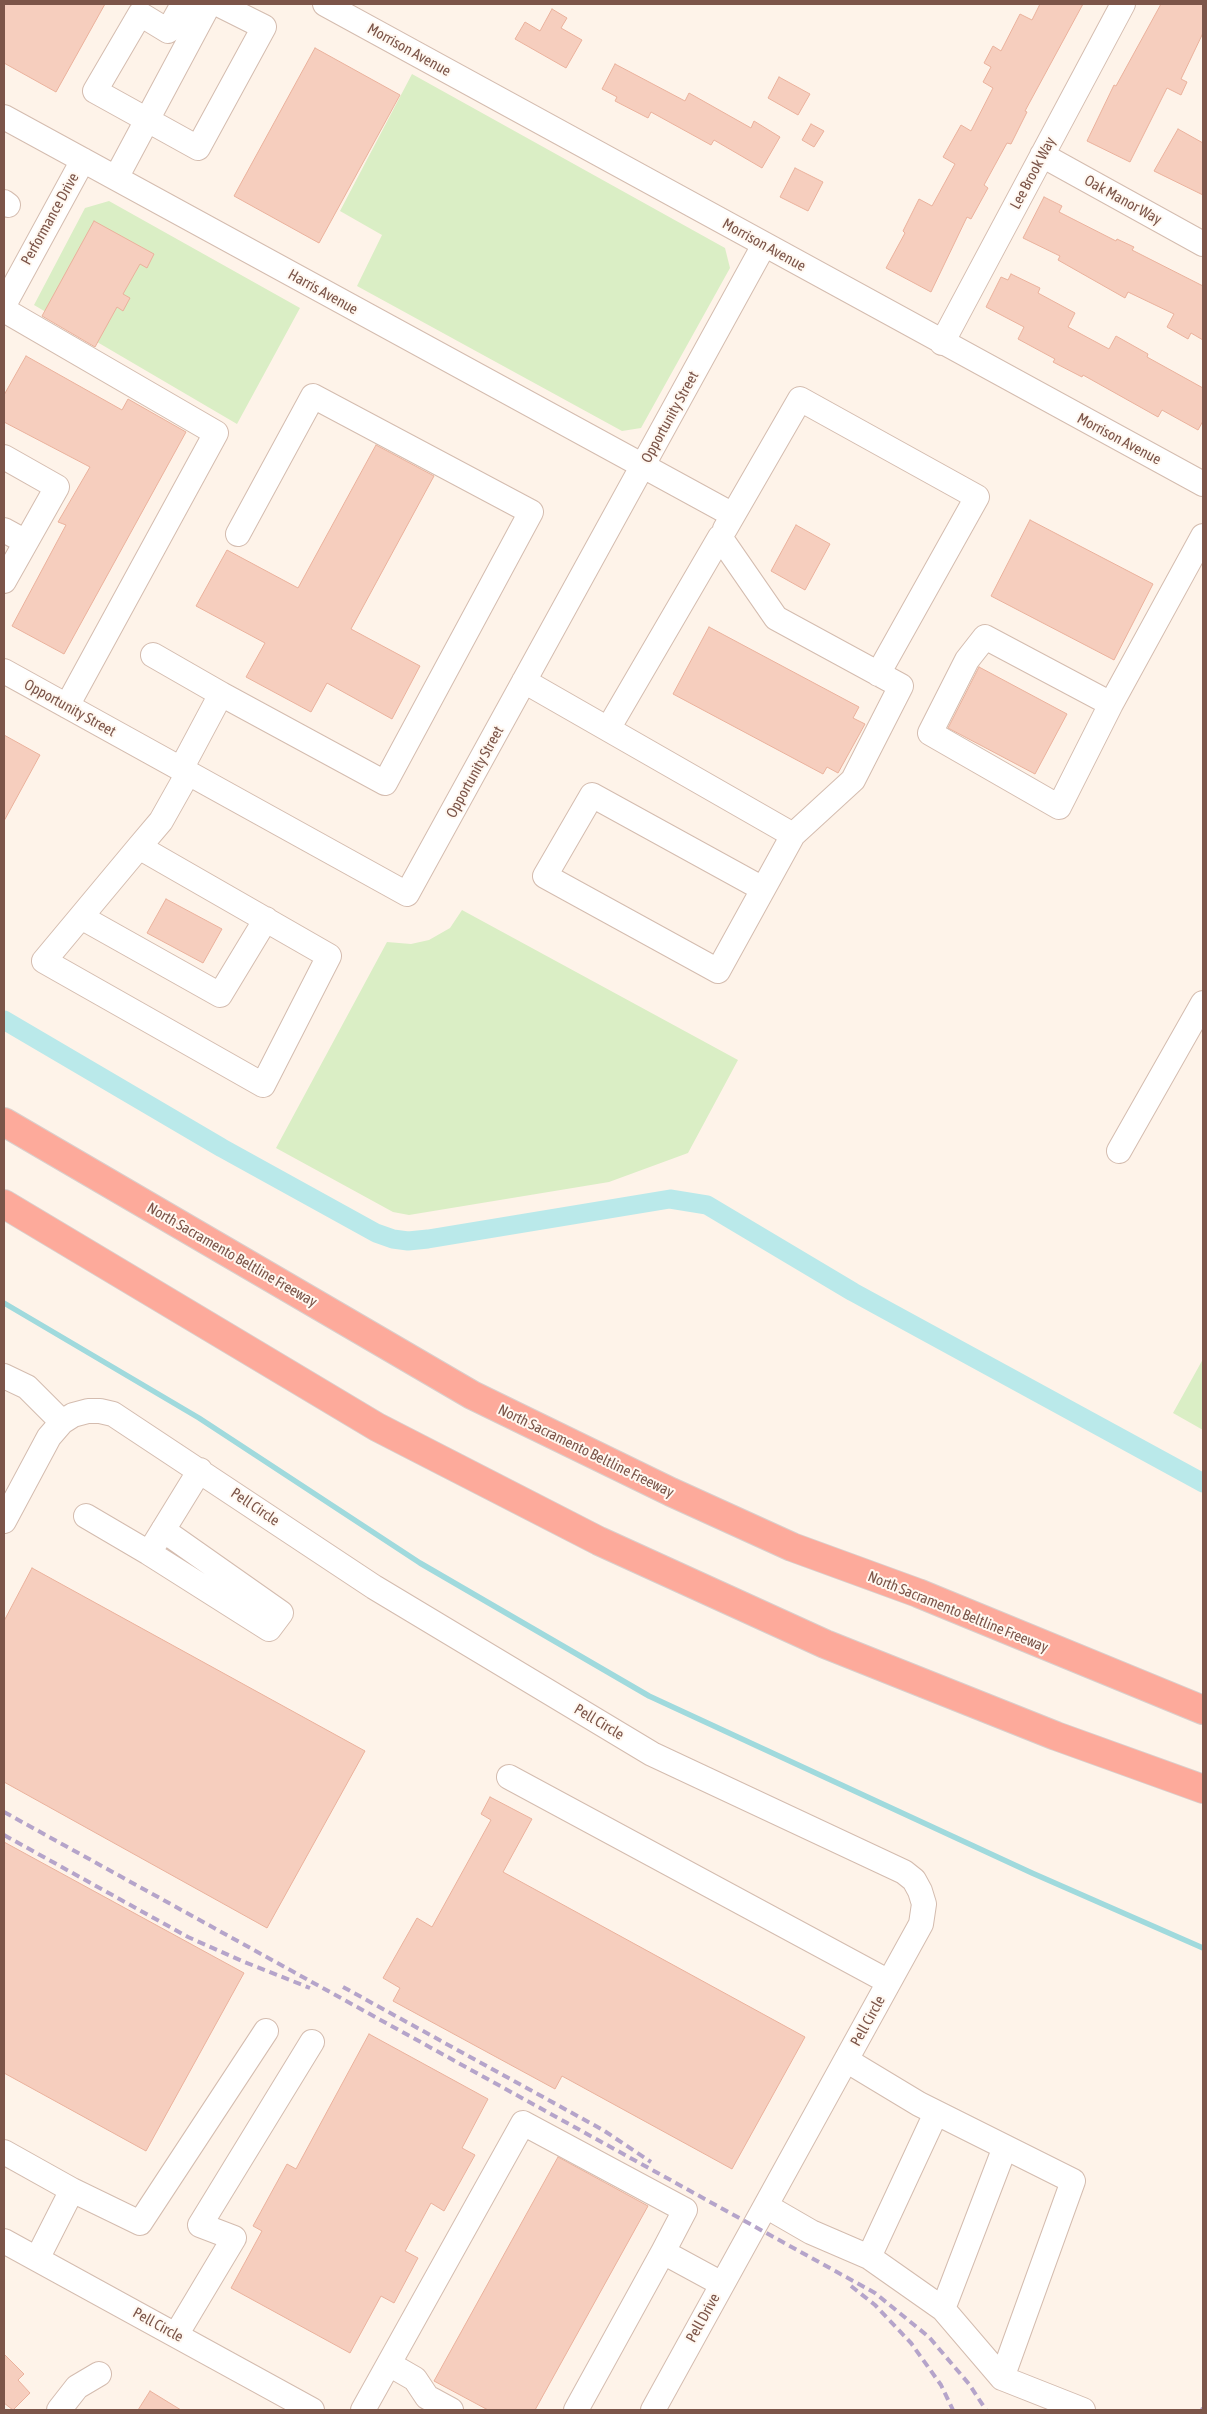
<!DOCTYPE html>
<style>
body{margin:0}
#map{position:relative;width:1207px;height:2414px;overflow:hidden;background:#fef3e9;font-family:"Asap Condensed",sans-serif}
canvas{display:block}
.frame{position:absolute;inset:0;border:5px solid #7c5549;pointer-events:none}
</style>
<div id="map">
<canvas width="1207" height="2414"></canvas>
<div class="frame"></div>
</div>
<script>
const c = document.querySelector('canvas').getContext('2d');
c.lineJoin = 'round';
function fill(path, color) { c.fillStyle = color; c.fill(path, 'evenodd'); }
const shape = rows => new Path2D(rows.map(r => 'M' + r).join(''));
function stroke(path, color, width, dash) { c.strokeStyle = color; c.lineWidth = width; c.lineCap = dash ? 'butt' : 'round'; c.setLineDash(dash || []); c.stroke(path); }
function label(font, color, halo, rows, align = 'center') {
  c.font = font + ' "Asap Condensed",sans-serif'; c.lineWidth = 4; c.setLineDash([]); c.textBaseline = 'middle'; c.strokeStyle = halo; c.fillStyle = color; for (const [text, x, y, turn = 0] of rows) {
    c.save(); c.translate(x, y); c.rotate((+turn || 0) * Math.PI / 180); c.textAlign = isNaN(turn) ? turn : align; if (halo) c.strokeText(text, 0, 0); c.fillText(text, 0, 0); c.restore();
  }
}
fill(shape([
 [412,74,725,248,730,268,641,428,622,431,357,286,382,235,340,211],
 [109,201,300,308,237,424,34,305,85,208],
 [462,910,738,1060,688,1153,609,1182,409,1215,393,1212,276,1148,387,942,411,944,429,940,450,928],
 [1203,1359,1203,1430,1173,1413]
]), '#daeec5');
stroke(shape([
 [4,1303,199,1418,420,1563,649,1696,1032,1873,1203,1948]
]), '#a0dadd', 5.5);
stroke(shape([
 [4,1020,222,1148,376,1233,393,1239,408,1241,428,1239,670,1199,707,1205,853,1292,1203,1483]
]), '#bae9ea', 19);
const building = shape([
 [4,4,105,4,56,92,4,63,4,4],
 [1040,4,1083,4,1025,111,1027,112,1011,144,1007,143,984,185,988,188,971,219,967,217,931,292,886,268,905,233,903,231,919,199,932,206,955,164,943,157,961,125,971,131,993,88,983,82,991,67,984,63,993,46,1001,51,1020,14,1032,20,1040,4],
 [1161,4,1203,4,1203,33,1181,79,1187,82,1181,95,1167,88,1130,162,1087,141,1114,85,1116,86,1161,4],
 [552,9,567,18,561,28,582,40,566,68,515,39,525,22,540,31,552,9],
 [315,48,400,95,319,243,234,196,315,48],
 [615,64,685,101,689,93,751,128,754,121,780,137,762,168,714,140,711,145,651,112,648,118,615,101,617,97,602,89,615,64],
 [779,77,810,94,798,115,768,98,779,77],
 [811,124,824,131,814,147,802,140,811,124],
 [1178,129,1203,143,1203,195,1154,171,1178,129],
 [795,168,823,182,808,211,780,197,795,168],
 [1044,197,1062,206,1059,212,1116,241,1117,239,1134,247,1132,250,1203,286,1203,340,1191,333,1188,339,1167,327,1174,314,1128,292,1125,298,1058,260,1060,256,1023,238,1044,197],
 [94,221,154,254,147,268,140,264,123,294,130,298,123,311,117,307,95,347,42,316,94,221],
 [1011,274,1040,288,1038,293,1075,313,1068,327,1109,349,1116,336,1148,354,1147,357,1203,388,1203,421,1198,430,1162,410,1158,417,1083,375,1082,377,1053,362,1055,359,1018,339,1024,327,986,307,1001,277,1008,280,1011,274],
 [26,356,122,410,128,399,186,432,64,654,12,626,66,525,58,522,90,467,4,422,4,395,26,356],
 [376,445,434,476,351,629,420,666,392,719,327,683,311,712,246,677,265,643,196,606,227,550,298,588,376,445],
 [1030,520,1153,584,1114,660,991,596,1030,520],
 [796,525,830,544,805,590,771,571,796,525],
 [709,627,859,707,853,718,865,724,838,773,827,767,823,774,673,694,709,627],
 [979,667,1067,714,1035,774,948,728,979,667],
 [4,735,40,755,4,821,4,735],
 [166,899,222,929,203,963,147,933,166,899],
 [32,1568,365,1751,267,1928,4,1782,4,1621,32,1568],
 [490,1797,532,1819,503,1872,805,2037,732,2169,562,2076,555,2089,393,2001,400,1988,383,1978,417,1918,432,1927,491,1820,481,1814,490,1797],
 [4,1842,244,1973,146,2151,4,2073,4,1842],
 [369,2034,488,2099,462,2148,475,2155,444,2211,431,2203,405,2251,418,2258,394,2303,381,2296,350,2353,231,2288,262,2231,253,2226,287,2164,296,2169,369,2034],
 [558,2157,648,2206,535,2410,488,2410,434,2381,558,2157],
 [4,2354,24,2374,18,2380,30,2393,13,2410,4,2403,4,2354],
 [150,2391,181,2410,138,2410,150,2391]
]);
fill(building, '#f6cebe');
stroke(building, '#eab19c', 1);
const minor = shape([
 [183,4,168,31,140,14,95,91,198,148,264,27,218,4],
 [325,4,1203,484],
 [4,117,733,515],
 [1042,155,1203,244],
 [116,178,209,4],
 [4,202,8,205],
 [4,305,83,160],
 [4,310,216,433,67,706],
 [942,343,1123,4],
 [4,457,57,487,4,581],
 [725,529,800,399,977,497,878,674],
 [4,530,26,542],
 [153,655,221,694,181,769],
 [4,671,407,894,764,245],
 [524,681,793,835,718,971,545,876,592,795,763,889],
 [221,694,385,783,531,512,313,396,238,534],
 [1111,704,985,637,967,660,930,733,1059,807,1111,704,1203,536],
 [608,729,720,537,776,618,901,686,853,780,793,835],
 [139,847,329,956,263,1085,44,961,139,847,161,821,188,773],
 [81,917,220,995,266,919],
 [1119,1151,1203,1003],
 [4,1376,27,1387,62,1422],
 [86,1516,149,1553,200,1470],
 [4,1521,49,1437,62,1422,73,1415,88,1411,100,1411,113,1414,374,1587,652,1754,904,1872,914,1880,920,1891,924,1904,921,1924,653,2410],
 [149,1553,269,1629,281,1613,163,1530],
 [509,1777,889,1982],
 [846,2060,919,2104,1073,2181,1002,2378,1083,2410],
 [4,2152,72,2190],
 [766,2206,811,2232,869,2257,943,2309,1002,2378],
 [4,2241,312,2410],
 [869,2257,936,2113],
 [37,2259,72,2190,140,2223,266,2031],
 [943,2309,1005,2147],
 [176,2335,234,2238,200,2225,312,2042],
 [389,2364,415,2379,427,2397,451,2410],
 [59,2410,77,2387,99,2374],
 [363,2410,523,2123,685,2210,663,2252,722,2284],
 [576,2410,663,2252]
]);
const highway = shape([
 [4,1122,472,1395,671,1492,792,1547,918,1593,1203,1710],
 [4,1204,377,1427,599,1541,825,1644,1056,1736,1203,1789]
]);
stroke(minor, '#d4bcaf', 26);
stroke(highway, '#dacfcc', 30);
stroke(minor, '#fff', 24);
stroke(highway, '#fdaa9b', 28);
stroke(shape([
 [4,1812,875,2293,929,2337,969,2384,986,2410],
 [4,1835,188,1937,242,1961,310,1988],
 [343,1987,603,2130,651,2162],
 [851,2286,875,2305,911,2343,941,2385,953,2410],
 [1202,2410,1203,2408]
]), '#b5a4ca', 4, [8, 5]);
label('15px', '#7c5549', '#fff8f1', [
 ["Morrison Avenue",409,50,29],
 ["Lee Brook Way",1033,173,-62],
 ["Oak Manor Way",1123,200,29],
 ["Performance Drive",50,219,-61],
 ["Morrison Avenue",764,245,29],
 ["Harris Avenue",323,292,29],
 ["Opportunity Street",670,417,-61],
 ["Morrison Avenue",1119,439,28],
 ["Opportunity Street",70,708,29],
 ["Opportunity Street",475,772,-61],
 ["North Sacramento Beltline Freeway",232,1255,30],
 ["North Sacramento Beltline Freeway",586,1451,26],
 ["Pell Circle",255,1507,34],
 ["North Sacramento Beltline Freeway",958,1612,22],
 ["Pell Circle",599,1722,31],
 ["Pell Circle",868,2021,-61],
 ["Pell Drive",703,2318,-61],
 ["Pell Circle",158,2325,29]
]);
</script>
